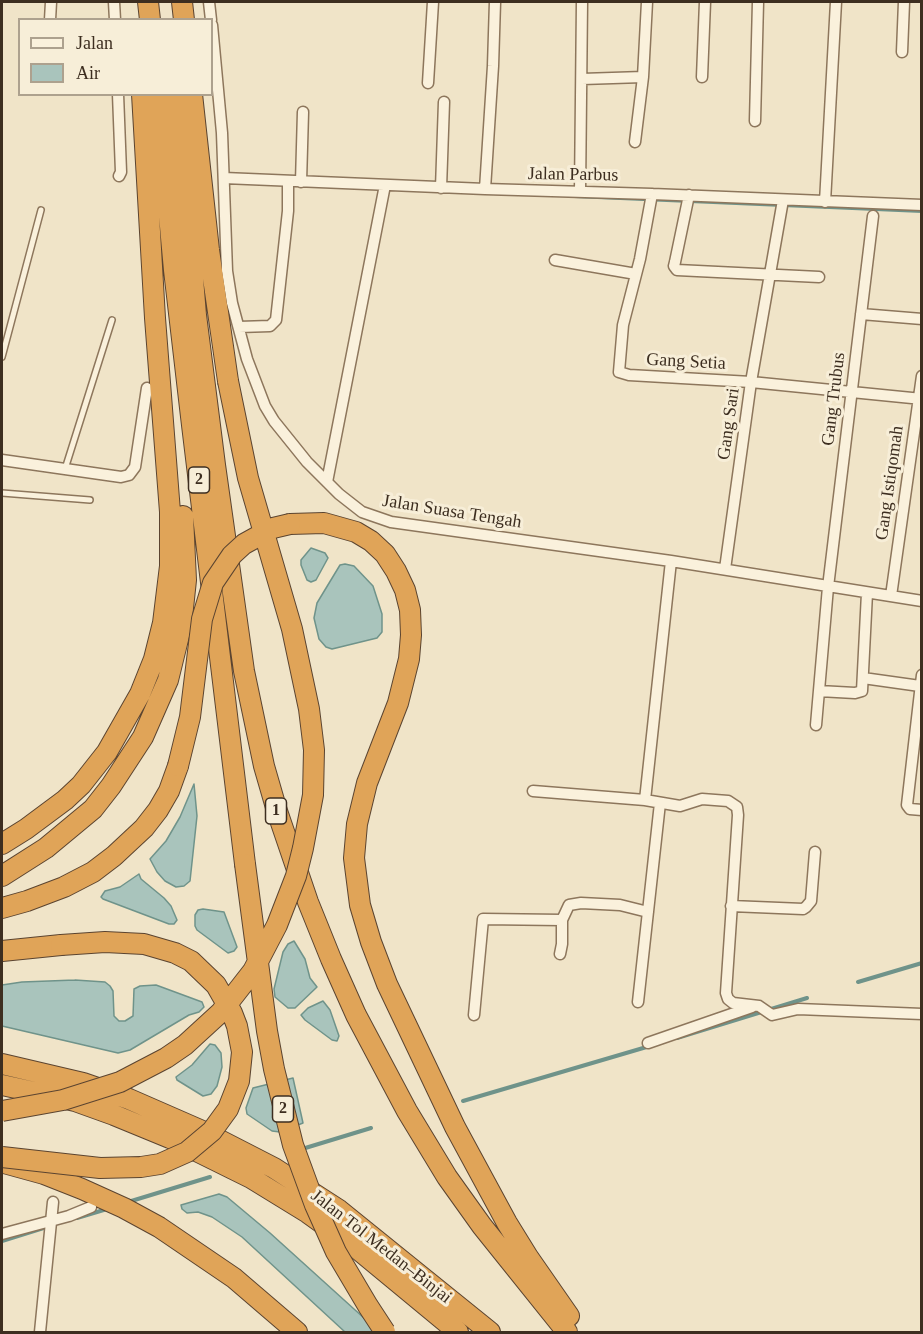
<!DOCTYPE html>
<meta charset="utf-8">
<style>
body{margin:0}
#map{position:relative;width:923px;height:1334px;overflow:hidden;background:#f0e4c8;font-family:Georgia,serif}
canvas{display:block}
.frame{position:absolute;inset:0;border:3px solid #3d2e20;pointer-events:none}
.legend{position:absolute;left:18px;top:18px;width:195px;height:78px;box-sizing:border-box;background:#f7eed8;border:2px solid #ada18e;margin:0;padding:8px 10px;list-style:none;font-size:18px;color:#3d2e20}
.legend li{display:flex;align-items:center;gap:12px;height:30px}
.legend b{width:30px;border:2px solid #ada18e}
</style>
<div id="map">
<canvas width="923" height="1334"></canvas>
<div class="frame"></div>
<ul class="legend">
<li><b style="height:8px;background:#faf1dc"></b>Jalan</li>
<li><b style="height:16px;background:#a9c4bc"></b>Air</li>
</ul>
</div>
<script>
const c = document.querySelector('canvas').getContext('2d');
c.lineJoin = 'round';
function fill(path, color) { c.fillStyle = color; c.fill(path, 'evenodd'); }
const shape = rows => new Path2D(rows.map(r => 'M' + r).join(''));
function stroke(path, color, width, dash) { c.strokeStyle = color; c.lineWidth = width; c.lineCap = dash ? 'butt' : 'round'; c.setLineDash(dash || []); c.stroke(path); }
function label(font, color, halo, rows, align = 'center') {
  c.font = font + ' Georgia,serif'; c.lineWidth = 6; c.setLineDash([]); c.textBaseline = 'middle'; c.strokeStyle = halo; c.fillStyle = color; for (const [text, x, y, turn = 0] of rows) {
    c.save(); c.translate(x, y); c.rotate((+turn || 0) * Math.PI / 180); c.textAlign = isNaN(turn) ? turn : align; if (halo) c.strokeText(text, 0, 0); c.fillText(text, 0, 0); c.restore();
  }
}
const water = shape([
 [311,548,325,553,328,558,316,580,311,582,307,580,301,565,301,560,311,548],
 [345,564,354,566,373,586,382,614,382,632,377,638,332,649,326,647,319,639,314,618,317,603,340,565,345,564],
 [194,784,197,816,190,881,184,886,176,887,165,881,157,872,150,859,166,841,180,817,194,784],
 [139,874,141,879,164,898,171,906,177,920,174,924,169,924,103,899,101,897,105,891,120,887,139,874],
 [203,909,224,912,237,947,234,951,228,953,197,930,195,926,195,915,198,910,203,909],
 [294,941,305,959,310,978,317,987,295,1008,288,1008,275,997,274,989,283,952,288,944,294,941],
 [75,980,105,982,110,986,113,991,114,1016,119,1021,125,1021,133,1016,134,989,140,986,156,985,202,1002,204,1007,199,1012,189,1015,130,1050,118,1053,2,1026,2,985,22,982,75,980],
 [323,1001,330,1010,339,1036,337,1041,332,1040,305,1020,301,1015,308,1008,323,1001],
 [210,1044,215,1045,221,1053,222,1067,217,1086,211,1094,203,1096,177,1080,176,1077,192,1065,210,1044],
 [293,1078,303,1123,280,1132,272,1131,247,1114,246,1108,253,1088,293,1078],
 [219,1194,227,1197,270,1233,375,1328,374,1332,345,1332,242,1237,212,1217,198,1212,187,1213,182,1209,181,1205,219,1194]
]);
fill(water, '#a9c4bc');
stroke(water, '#6f938a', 1.5);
stroke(shape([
 [574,196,922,211],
 [858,982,922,963],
 [677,1038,807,998],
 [463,1101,650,1046],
 [302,1149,371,1128],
 [128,1202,210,1177],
 [77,1218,107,1209],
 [2,1241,50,1226]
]), '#6f938a', 4);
const service = shape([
 [2,357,41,210],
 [65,469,112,320],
 [2,493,90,500]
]);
const minor = shape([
 [114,2,115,20],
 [209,2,211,20],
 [50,20,51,2],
 [212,25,222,133,227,271,232,303,247,359,265,406,274,421,307,462,339,494,362,512,391,522,671,561,922,601],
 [902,52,904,2],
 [702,77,705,2],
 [582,79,643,77],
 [428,83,433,2],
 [118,94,121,172,119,176],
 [755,121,758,2],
 [635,142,643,77,647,2],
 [224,178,485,189,652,194,922,205],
 [301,182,303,112],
 [441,188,444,102],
 [485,189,493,66,495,2],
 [580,192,582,2],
 [652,194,640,259,623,325,619,372,629,375,751,382,922,399],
 [689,195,675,262,674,266,677,270,819,277],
 [825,202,836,2],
 [555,260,636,274],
 [861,314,922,319],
 [239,327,270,326,276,320,288,211,288,181],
 [2,460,121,477,129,475,135,467,147,388],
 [327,482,385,185],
 [671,561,645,800,680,806,702,799,728,801,737,807,738,815,726,993,728,999,733,1003,759,1006,772,1015,798,1009,922,1014],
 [725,569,751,382,783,200],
 [891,596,922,376],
 [922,675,907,805,910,809,922,810],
 [863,678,920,686],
 [819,691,855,693,862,691,867,593],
 [816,725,828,587,873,216],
 [533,791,645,800],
 [731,906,803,909,806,907,811,901,815,852],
 [560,954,562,944,562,920,569,905,581,903,620,905,648,912],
 [638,1002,660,803],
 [474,1015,483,919,562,920],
 [648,1043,752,1007],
 [2,1234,69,1216,91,1207],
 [40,1332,53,1202]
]);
const motorway = shape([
 [148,2,150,20],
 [182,2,184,20],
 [158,94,174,270,192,425,245,864],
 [178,94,196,315,215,465,244,671,264,766,277,811,308,902,331,959,356,1015,407,1111,447,1177,482,1226,567,1332],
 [192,94,209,250,228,381],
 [290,524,324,523,356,532,371,541,385,554,396,571,405,590,410,610,411,635,409,659,398,703,367,783,357,824,354,858,360,905,371,942,387,984,455,1127,507,1223,528,1257,569,1316],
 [2,844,26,829,65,800,81,785,107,752,140,694,154,659,163,623,170,566,170,512,155,318,142,94],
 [2,876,46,848,93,809,111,786,143,737,168,680,181,627,186,580,183,516],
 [2,908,27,901,64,887,93,872,114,856,144,828,158,810,169,791,178,766],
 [2,951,61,945],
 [2,1064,83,1083,129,1099,200,1130,274,1168,339,1210,490,1332],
 [2,1085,75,1101,114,1115,170,1138,251,1178,308,1213,354,1246,458,1332],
 [4,1163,44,1174,82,1189,124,1208,159,1227,234,1278,297,1332]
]);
stroke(service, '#8d765c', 8);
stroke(minor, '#8d765c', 13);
stroke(motorway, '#5b4430', 22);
stroke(service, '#faf1dc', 5);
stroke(minor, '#faf1dc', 10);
stroke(motorway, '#e0a458', 20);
const motorwayBridge = shape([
 [178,766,190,717,202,619,213,583,232,555,244,544,273,528,290,524],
 [245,864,267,1031,274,1069,293,1145,315,1205,336,1252,368,1306,385,1332],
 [2,1111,63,1100,120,1082,166,1058,185,1045,221,1012,253,971,277,925,296,876,303,848,313,795,314,750,309,709,292,629,248,478,228,381],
 [2,1157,100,1168,141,1167,160,1164,187,1152,212,1131,228,1109,239,1081,242,1052,237,1026,232,1013,216,985,191,961,175,953,144,944,105,942,61,945]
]);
stroke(motorwayBridge, '#5b4430', 22, []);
stroke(motorwayBridge, '#e0a458', 20);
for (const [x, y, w] of [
 [199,480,21],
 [276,811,21],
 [283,1109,21]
]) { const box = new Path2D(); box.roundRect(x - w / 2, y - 13, w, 26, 4.5); c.fillStyle = '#f7eed8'; c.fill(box); stroke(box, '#3d2e20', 1.5); }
label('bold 16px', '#3d2e20', null, [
 ["2",199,480],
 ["1",276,811],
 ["2",283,1109]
]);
label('18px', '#3d2e20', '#f7eed8', [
 ["Jalan Parbus",573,175,1],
 ["Gang Setia",686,362,3],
 ["Gang Trubus",834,399,-83],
 ["Gang Sari",729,424,-82],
 ["Gang Istiqomah",890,483,-82],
 ["Jalan Suasa Tengah",452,512,9],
 ["Jalan Tol Medan–Binjai",381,1247,38]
]);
</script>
